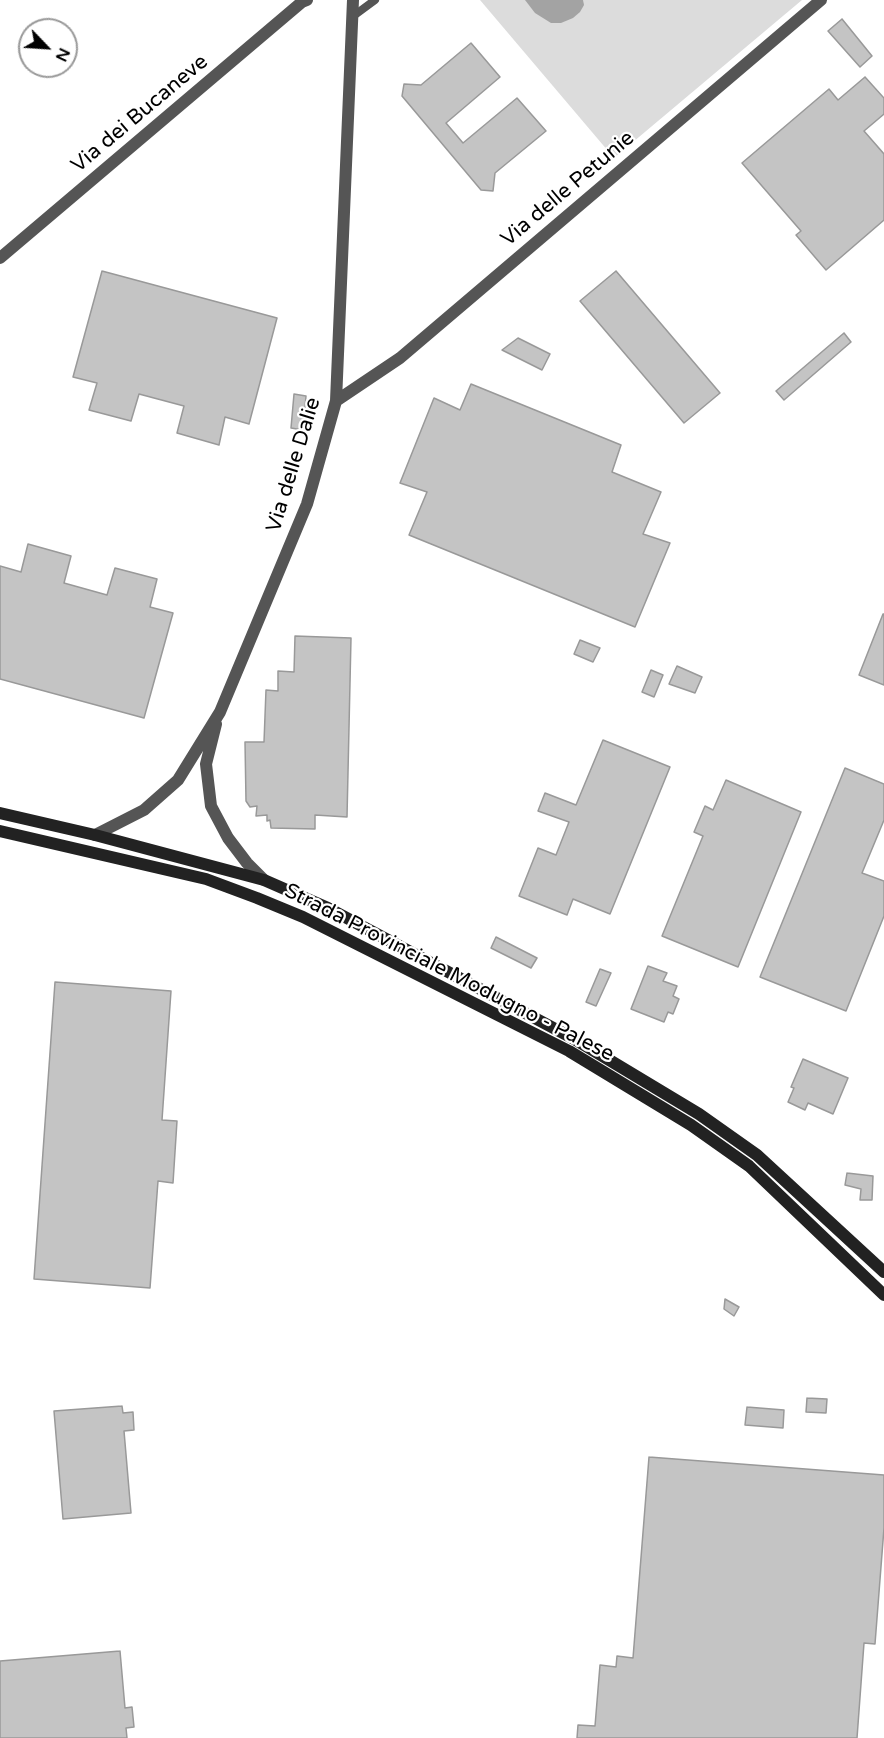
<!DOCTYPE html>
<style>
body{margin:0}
#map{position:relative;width:884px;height:1738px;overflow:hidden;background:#fff;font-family:"Varela Round",sans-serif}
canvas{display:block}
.north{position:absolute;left:18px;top:18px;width:60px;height:60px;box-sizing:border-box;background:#fff;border:2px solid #999;border-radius:50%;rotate:115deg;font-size:16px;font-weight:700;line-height:24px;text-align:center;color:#000}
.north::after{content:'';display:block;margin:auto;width:21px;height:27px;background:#000;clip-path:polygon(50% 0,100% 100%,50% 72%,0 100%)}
</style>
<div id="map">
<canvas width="884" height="1738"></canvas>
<div class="north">N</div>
</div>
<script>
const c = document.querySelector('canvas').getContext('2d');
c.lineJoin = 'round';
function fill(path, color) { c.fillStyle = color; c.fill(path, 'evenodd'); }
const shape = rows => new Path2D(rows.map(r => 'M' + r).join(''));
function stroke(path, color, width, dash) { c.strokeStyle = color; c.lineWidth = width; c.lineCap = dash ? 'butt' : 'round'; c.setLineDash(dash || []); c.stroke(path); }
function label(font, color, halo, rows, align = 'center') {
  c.font = font + ' "Varela Round",sans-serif'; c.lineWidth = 4.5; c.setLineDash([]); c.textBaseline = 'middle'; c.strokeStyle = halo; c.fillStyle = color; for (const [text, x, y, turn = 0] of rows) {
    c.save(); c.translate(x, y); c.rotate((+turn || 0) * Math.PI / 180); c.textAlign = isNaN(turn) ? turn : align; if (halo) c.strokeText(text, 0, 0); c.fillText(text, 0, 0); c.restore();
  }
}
fill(shape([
 [480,0,802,0,614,158]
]), '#dcdcdc');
fill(shape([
 [525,0,583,0,584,5,580,12,573,18,561,23,551,23,535,13]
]), '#a3a3a3');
const building = shape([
 [842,19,872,56,860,67,828,31,842,19],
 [471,43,500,77,446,123,463,143,517,98,546,131,495,173,493,191,481,190,402,96,404,84,421,85,471,43],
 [865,77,884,98,884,114,864,131,884,154,884,220,826,270,796,235,801,231,742,163,829,89,838,100,865,77],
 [102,271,277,318,249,424,225,417,219,445,177,433,184,406,139,394,131,421,89,410,97,383,73,377,102,271],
 [616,271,720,393,684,423,580,301,616,271],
 [844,333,851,342,784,400,776,391,844,333],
 [518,338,550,354,542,370,502,350,518,338],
 [471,384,621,445,612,472,661,492,643,534,670,543,635,627,409,535,427,492,400,483,434,398,460,410,471,384],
 [294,394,306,396,303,430,291,428,294,394],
 [28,544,71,556,64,583,107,595,115,568,157,579,150,607,173,613,144,718,0,679,0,566,21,572,28,544],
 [883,614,884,614,884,685,859,675,883,614],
 [295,636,351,638,347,817,315,815,315,829,271,828,270,820,267,821,267,815,256,816,257,806,250,807,246,801,245,742,264,742,266,690,278,691,278,671,294,672,295,636],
 [580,640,600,648,593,662,574,654,580,640],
 [677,666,702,677,695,693,669,684,677,666],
 [651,670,663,675,654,697,642,692,651,670],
 [603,740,670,767,610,914,573,899,567,915,519,896,538,848,556,855,569,822,538,811,545,793,576,805,603,740],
 [845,768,884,784,884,820,862,873,884,881,884,916,846,1011,760,977,845,768],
 [726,780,801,812,738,967,662,936,703,836,694,832,705,806,713,810,726,780],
 [496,937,537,958,531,968,491,948,496,937],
 [648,966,667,973,663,981,677,986,673,996,679,999,673,1014,668,1012,664,1022,631,1009,648,966],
 [600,969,611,973,596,1006,586,1002,600,969],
 [55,982,171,991,162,1120,177,1121,173,1183,158,1181,150,1288,34,1279,55,982],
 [803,1059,848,1078,833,1114,808,1103,805,1110,788,1102,794,1088,791,1087,803,1059],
 [847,1173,873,1176,872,1200,860,1200,861,1189,845,1185,847,1173],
 [725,1299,739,1307,734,1316,724,1309,725,1299],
 [807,1398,827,1399,826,1413,806,1412,807,1398],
 [122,1406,123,1413,133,1412,134,1430,124,1431,131,1513,63,1519,54,1411,122,1406],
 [747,1407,784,1410,783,1428,745,1425,747,1407],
 [649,1457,884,1475,884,1528,875,1644,864,1643,857,1738,577,1738,578,1725,595,1726,600,1665,616,1667,617,1656,633,1658,649,1457],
 [120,1651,125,1708,132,1707,134,1727,126,1728,127,1738,0,1738,0,1661,120,1651]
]);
fill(building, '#c4c4c4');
stroke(building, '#999', 1.5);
stroke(shape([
 [352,17,375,0]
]), '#555', 8);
stroke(shape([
 [0,258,302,2,307,0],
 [336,401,400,358,821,0],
 [216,724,206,764,211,806,228,838,247,863,264,880],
 [95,835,144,810,178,780,220,712,307,504,336,401,353,0]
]), '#555', 12);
stroke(shape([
 [0,813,95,835,264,880,328,908,576,1040,699,1114,757,1155,884,1272],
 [0,831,206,879,257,898,303,917,569,1051,691,1125,749,1166,884,1295]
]), '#222', 12);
label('21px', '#000', '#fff', [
 ["Via dei Bucaneve",140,114,-40],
 ["Via delle Petunie",568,189,-40],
 ["Via delle Dalie",294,465,-73],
 ["Strada Provinciale Modugno - Palese",449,973,27]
]);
</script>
